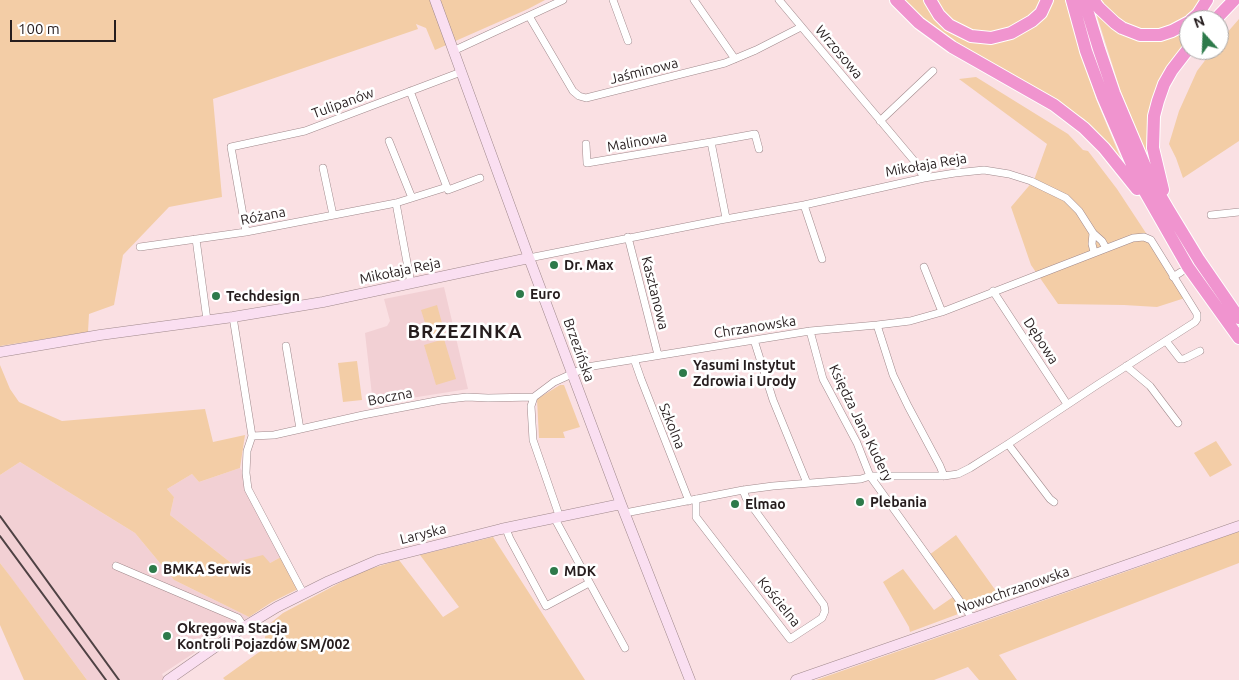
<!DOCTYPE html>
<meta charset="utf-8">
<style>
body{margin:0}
#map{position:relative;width:1239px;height:680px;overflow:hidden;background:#fae0e3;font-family:Ubuntu,sans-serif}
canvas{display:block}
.north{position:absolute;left:1179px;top:10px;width:50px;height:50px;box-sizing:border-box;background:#fff;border:1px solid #a8a5a5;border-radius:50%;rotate:340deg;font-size:14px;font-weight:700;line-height:20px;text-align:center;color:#261d1e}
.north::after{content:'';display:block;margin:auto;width:18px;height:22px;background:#2d7a4a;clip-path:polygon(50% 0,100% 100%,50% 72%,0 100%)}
.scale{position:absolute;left:10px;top:20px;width:106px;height:22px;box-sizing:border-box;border:2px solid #261d1e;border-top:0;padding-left:6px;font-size:15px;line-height:18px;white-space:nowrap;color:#261d1e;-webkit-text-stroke:4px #fff;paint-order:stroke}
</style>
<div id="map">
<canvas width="1239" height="680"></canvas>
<div class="north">N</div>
<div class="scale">100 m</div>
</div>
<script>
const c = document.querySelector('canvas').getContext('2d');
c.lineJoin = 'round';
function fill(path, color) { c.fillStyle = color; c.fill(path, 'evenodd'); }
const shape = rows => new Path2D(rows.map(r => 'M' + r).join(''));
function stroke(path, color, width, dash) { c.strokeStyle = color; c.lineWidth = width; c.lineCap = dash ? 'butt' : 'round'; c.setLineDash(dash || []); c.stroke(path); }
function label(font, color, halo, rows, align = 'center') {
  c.font = font + ' Ubuntu,sans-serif'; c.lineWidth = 5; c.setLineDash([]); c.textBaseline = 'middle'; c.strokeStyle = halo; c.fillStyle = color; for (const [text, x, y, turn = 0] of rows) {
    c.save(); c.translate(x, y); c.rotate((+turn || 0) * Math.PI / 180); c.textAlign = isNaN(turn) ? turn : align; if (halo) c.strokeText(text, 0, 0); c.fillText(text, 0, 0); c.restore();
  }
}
fill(shape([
 [444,287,468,389,373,404,365,333,387,326,390,321,384,299],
 [20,462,135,533,174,580,249,617,162,674,165,680,87,680,0,563,0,475],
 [240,468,244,473,281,557,270,563,244,573,170,515,174,497,167,489,192,474,199,482]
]), '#f2d0d4');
fill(shape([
 [0,0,545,0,528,9,435,50,426,28,416,24,418,29,213,99,222,197,169,207,123,255,114,305,89,314,88,332,0,346],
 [901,0,925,0,935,17,999,41,1050,0,1065,0,1079,47,1096,99,1121,159,1084,119,1068,109,947,40],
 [934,0,1045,0,1042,5,1019,26,985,34,953,23],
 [1099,0,1205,0,1200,8,1174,27,1153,31,1125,26],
 [1096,13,1122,32,1189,26,1189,44,1161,82,1153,169,1121,92],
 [1239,19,1239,141,1183,178,1176,158,1169,144,1179,111,1197,71,1213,50,1219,50,1219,42],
 [976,77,1068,134,1083,150,1088,151,1117,189,1188,297,1157,307,1124,305,1058,304,1031,265,1011,207,1034,180,1047,144,959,79],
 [437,305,445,334,430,339,421,310],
 [444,339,456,379,436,385,424,345],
 [357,361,362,400,343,402,338,363],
 [0,365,10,389,19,402,62,421,205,409,213,442,245,435,240,468,199,482,192,474,167,489,174,497,170,515,244,573,243,560,263,555,270,563,281,557,298,589,272,602,249,617,174,580,135,533,20,462,0,475],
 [560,385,564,385,580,427,563,432,565,438,539,438,537,399],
 [1216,441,1232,465,1210,477,1194,453],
 [1239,531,1239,563,999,655,1017,680,979,680,968,667,934,680,816,680,1168,557],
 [956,535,1001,598,910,632,909,627,883,582,903,569,934,610,953,597,925,558],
 [493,537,585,680,225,680,223,678,262,650,268,625,283,613,360,572,399,560,443,617,459,607,420,555],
 [0,563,10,576,87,680,24,680,0,625]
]), '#f3cda6');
const street = shape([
 [613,0,628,41],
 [694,0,735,59],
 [779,0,916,163,924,178],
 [529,16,573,91,579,96,586,98,725,63,756,50,801,27],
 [453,51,563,0],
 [410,91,448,190,480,178],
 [880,121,933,71],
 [389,141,412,198],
 [586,144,587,163,711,142],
 [323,168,333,215],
 [396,203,411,284],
 [804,205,822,259],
 [1211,215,1239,212],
 [726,218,711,142,755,134,759,149],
 [246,232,231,147,305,131,461,72],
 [1093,233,1092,244,1094,252],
 [628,237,658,355],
 [196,239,207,320],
 [140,247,246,232,396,203,447,187],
 [529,258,720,220,804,205,924,178,955,173,984,170,1009,174,1031,181,1066,198,1079,211,1093,233,1102,241,1106,248],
 [924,267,942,312],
 [1173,277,1181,272],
 [993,291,1067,404],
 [233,317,252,436,247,451,246,473,248,489,303,593],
 [877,325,893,375,908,406,940,466,944,476],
 [810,331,823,379,857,443,870,476,972,618],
 [754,340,773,400,807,483],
 [1166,341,1180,359,1183,359,1186,358,1200,351],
 [286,346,300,429],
 [634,359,641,379,689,501],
 [1126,366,1150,386,1178,423],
 [252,436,274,435,363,415,441,400,467,397,488,398,534,397],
 [1008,444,1050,499,1054,502],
 [696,499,696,517,790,639,822,618,825,611,824,605,746,498,743,490],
 [560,518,533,440,531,406,534,397,554,382,587,367,810,331,877,325,910,321,942,312,1133,238,1144,237,1151,240,1197,314,1197,319,1195,322,1097,385,1008,444,970,468,958,474,944,476,870,476,861,479,773,486,743,490,625,513],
 [555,519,625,648],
 [506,529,510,539,546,606,589,583],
 [116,566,238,618,244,627]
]);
const secondary = shape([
 [435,0,529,258,621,504,690,680],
 [0,352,100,335,233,317,323,302,529,258],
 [168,680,244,627,277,607,329,581,378,560,501,529,621,504],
 [796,680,1239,526]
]);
const highway = shape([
 [896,0,919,23,952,47,1054,105,1084,128,1104,148,1137,189],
 [930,0,939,15,949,25,971,36,991,38,1011,33,1032,21,1041,13,1047,0],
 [1072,0,1086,51,1103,97,1140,183,1188,267,1239,338],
 [1084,0,1099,49,1114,93,1150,178,1168,209,1199,260,1239,318],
 [1093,0,1099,8,1115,23,1122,28,1140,35,1160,35,1172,31,1189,22],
 [1191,20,1198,14,1207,0],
 [1215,20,1234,0],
 [1163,190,1153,148,1154,116,1158,101,1164,84,1172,70,1189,48]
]);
stroke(street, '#a0898c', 8);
stroke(secondary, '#a0898c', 11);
stroke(highway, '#fff', 14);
stroke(street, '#fff', 7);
stroke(secondary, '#fadff1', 10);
stroke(highway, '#f094cf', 12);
stroke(shape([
 [0,516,119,680],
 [0,536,106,680]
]), '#4f4244', 2);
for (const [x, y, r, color] of [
 [554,265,5,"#2d7a4a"],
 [520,294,5,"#2d7a4a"],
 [216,296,5,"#2d7a4a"],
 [683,373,5,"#2d7a4a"],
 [860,502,5,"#2d7a4a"],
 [735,504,5,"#2d7a4a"],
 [153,569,5,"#2d7a4a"],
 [554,571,5,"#2d7a4a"],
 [167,636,5,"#2d7a4a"]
]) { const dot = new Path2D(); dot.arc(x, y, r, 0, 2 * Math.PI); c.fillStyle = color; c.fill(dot); stroke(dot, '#fff', 2); }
label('14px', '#261d1e', '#fff', [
 ["Wrzosowa",839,52,50],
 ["Jaśminowa",644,71,-14],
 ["Tulipanów",343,103,-20],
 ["Malinowa",637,142,-10],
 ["Mikołaja Reja",926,165,-10],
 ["Różana",263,216,-11],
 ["Mikołaja Reja",400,271,-12],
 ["Kasztanowa",655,293,76],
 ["Chrzanowska",755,327,-9],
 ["Dębowa",1041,341,57],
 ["Brzezińska",579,350,70],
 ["Boczna",390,397,-11],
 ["Księdza Jana Kudery",861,423,64],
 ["Szkolna",672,426,68],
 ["Laryska",423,534,-14],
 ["Nowochrzanowska",1013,590,-19],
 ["Kościelna",779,602,51]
]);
label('bold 14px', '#261d1e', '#fff', [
 ["Dr. Max",564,265],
 ["Euro",530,294],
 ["Techdesign",226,296],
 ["Yasumi Instytut",693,365],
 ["Zdrowia i Urody",693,381],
 ["Plebania",870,502],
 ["Elmao",745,504],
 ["BMKA Serwis",163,569],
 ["MDK",564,571],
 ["Okręgowa Stacja",177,628],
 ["Kontroli Pojazdów SM/002",177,644]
], 'left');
c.letterSpacing = '1px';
label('bold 19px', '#261d1e', '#fff', [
 ["BRZEZINKA",465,332]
]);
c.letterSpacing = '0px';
</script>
